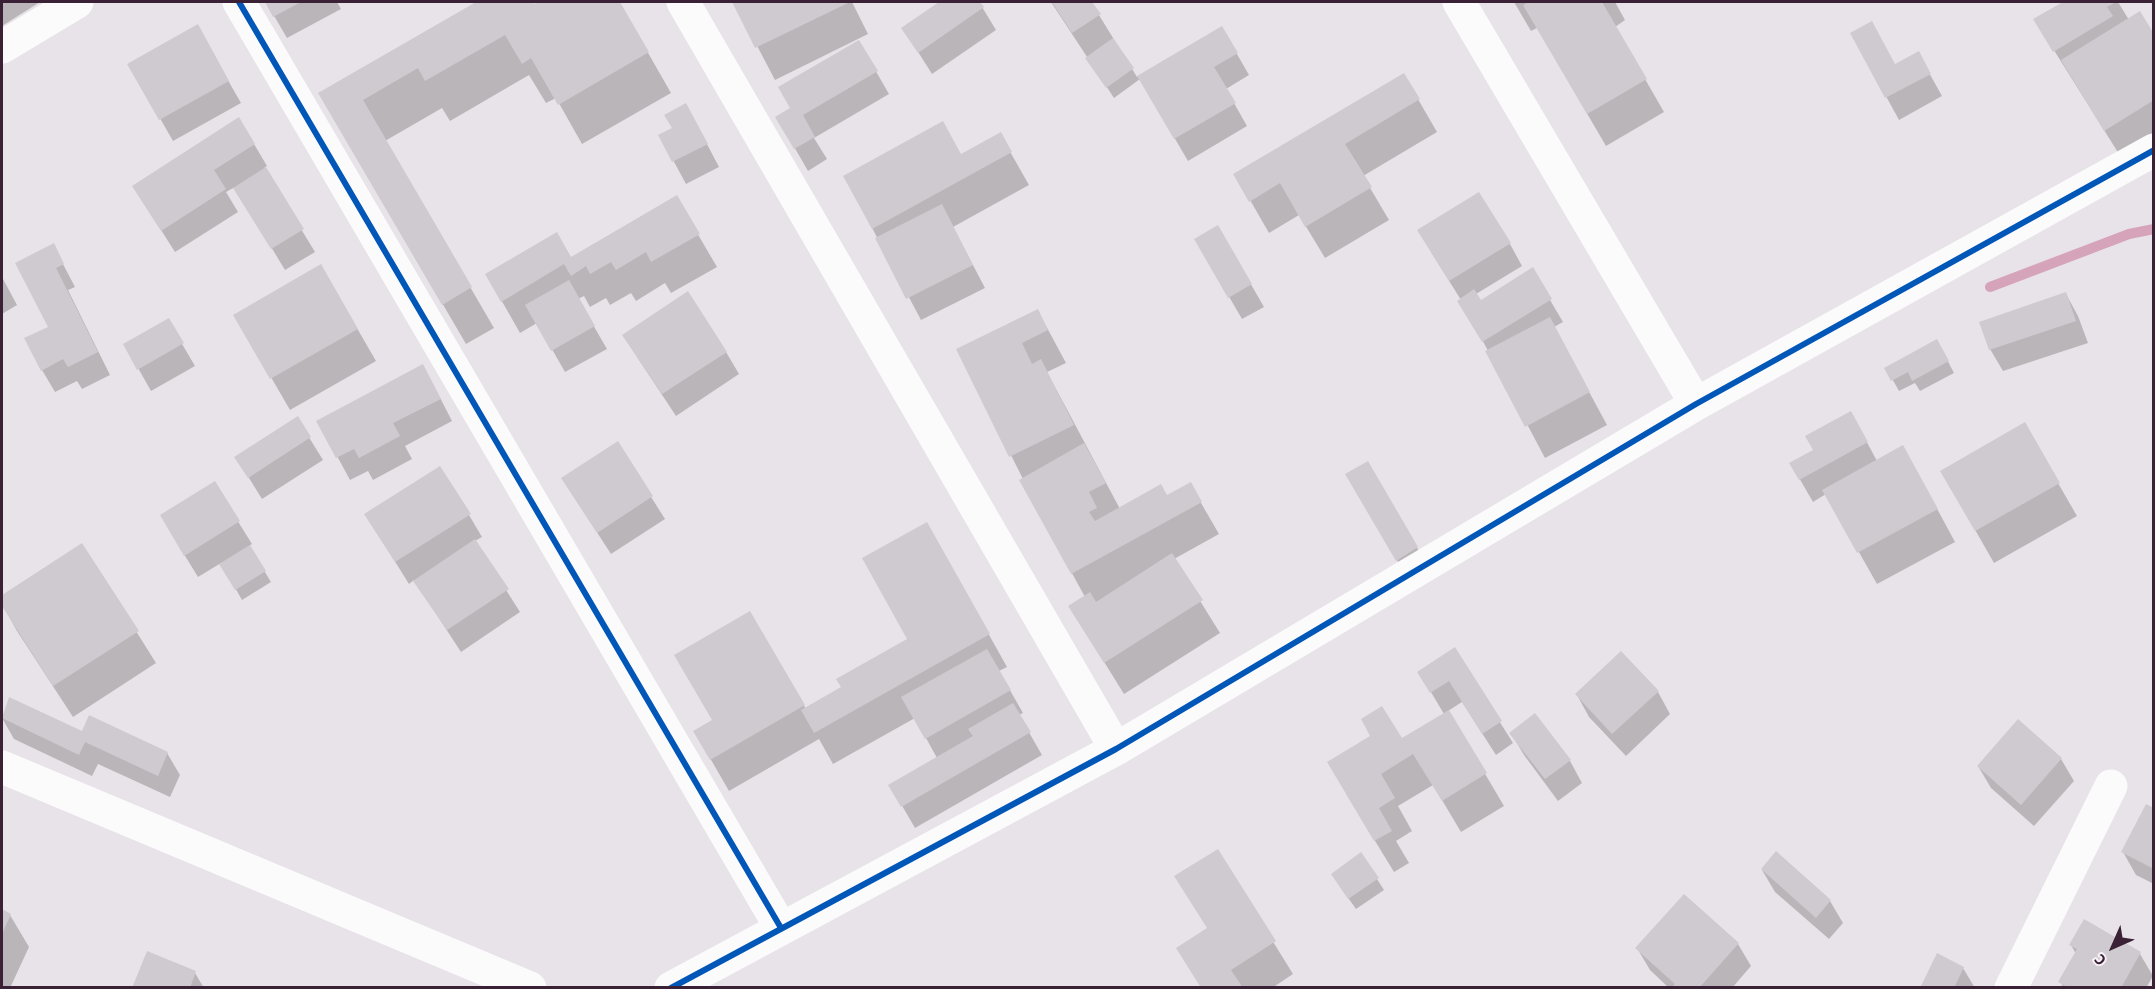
<!DOCTYPE html>
<meta charset="utf-8">
<style>
body{margin:0}
#map{position:relative;width:2155px;height:989px;overflow:hidden;background:#e8e3e8;font-family:"Alegreya Sans",sans-serif}
canvas{display:block}
.frame{position:absolute;inset:0;border:3px solid #3a2136;pointer-events:none}
.north{position:absolute;left:2083px;top:917px;width:60px;height:60px;-webkit-text-stroke:4px #f7f0f7;paint-order:stroke;rotate:225deg;font-size:16px;font-weight:700;line-height:24px;text-align:center;color:#3a2136}
.north::after{content:'';display:block;margin:auto;width:21px;height:27px;background:#3a2136;clip-path:polygon(50% 0,100% 100%,50% 72%,0 100%)}
</style>
<div id="map">
<canvas width="2155" height="989"></canvas>
<div class="frame"></div>
<div class="north">С</div>
</div>
<script>
const c = document.querySelector('canvas').getContext('2d');
c.lineJoin = 'round';
function fill(path, color) { c.fillStyle = color; c.fill(path, 'evenodd'); }
const shape = rows => new Path2D(rows.map(r => 'M' + r).join(''));
function stroke(path, color, width, dash) { c.strokeStyle = color; c.lineWidth = width; c.lineCap = dash ? 'butt' : 'round'; c.setLineDash(dash || []); c.stroke(path); }
fill(shape([
 [2,2,40,2,2,26],
 [266,2,337,2,341,9,287,38],
 [479,2,531,2,533,6,541,2,619,2,671,93,582,144,556,98,546,103,529,75,450,121,442,108,385,141,494,328,466,344,320,94],
 [734,2,852,2,868,34,775,80],
 [941,2,979,2,996,30,932,74,903,28],
 [1051,2,1091,2,1137,77,1222,28,1249,75,1226,89,1247,126,1188,161,1140,79,1114,98],
 [1514,2,1615,2,1625,20,1615,27,1664,112,1606,146,1537,28,1531,31],
 [2066,2,2118,2,2129,20,2154,37,2154,144,2124,162,2035,20],
 [197,26,241,103,173,141,129,64],
 [1852,34,1895,65,1918,53,1942,96,1899,120],
 [859,42,889,94,814,138,827,159,808,171,777,117,792,108],
 [1404,75,1437,132,1363,176,1389,220,1325,258,1299,215,1269,233,1235,174],
 [698,127,719,167,686,184,660,136,674,129],
 [1000,134,1029,185,953,227,985,288,921,320,845,177,961,156],
 [254,144,267,166,264,168,315,252,285,270,235,187,226,192,238,212,175,252,147,208],
 [676,197,717,267,671,293,665,283,636,301,631,293,610,305,606,298,590,307,584,296,578,299,607,349,565,372,537,323,520,333,487,275,571,259],
 [1218,227,1264,307,1242,319,1196,240],
 [1510,244,1522,266,1476,294,1480,302,1550,300,1563,322,1554,327,1607,425,1545,458,1461,300,1431,252],
 [53,245,75,287,68,290,110,375,82,389,77,381,55,392,42,370,50,327],
 [321,266,376,361,290,410,235,315],
 [2,277,17,305,2,314],
 [2066,294,2078,316,2088,343,2003,371,1990,349],
 [1038,311,1066,363,1047,372,1120,509,1167,497,1190,484,1219,534,1174,559,1220,633,1124,694,1070,607,1085,597,1021,480,1023,479,958,350],
 [168,320,195,366,151,391,125,345],
 [726,352,739,374,676,416,637,357],
 [1943,352,1954,373,1920,391,1915,383,1899,391,1886,368],
 [435,388,452,421,405,446,412,459,373,480,368,471,350,480,318,421],
 [297,418,323,460,262,499,236,457],
 [2024,424,2077,516,1994,563,1942,472],
 [1863,435,1877,461,1921,479,1955,542,1877,584,1826,494,1813,502,1791,464],
 [617,443,665,519,611,554,576,500],
 [1367,463,1430,570,1410,582,1347,475],
 [214,483,252,544,249,546,271,582,242,600,221,563,198,577,174,538],
 [469,515,482,537,475,541,520,612,461,652,414,580,409,584,379,536],
 [82,545,156,663,73,717,17,631,2,604,2,597],
 [945,556,1007,667,999,671,1023,713,1019,715,1042,755,915,828,890,785,937,758,915,718,833,764,819,739,729,791,695,732,714,721,750,613,806,709,843,688,909,639],
 [1454,649,1513,743,1496,755,1462,702,1448,711,1504,806,1461,832,1433,785,1398,806,1412,831,1396,841,1409,863,1394,872,1347,795,1401,740,1444,714,1419,672],
 [1658,692,1670,714,1626,756,1589,717,1577,695],
 [10,699,82,733,167,753,180,775,170,797,98,764,92,776,14,739,2,718],
 [2019,721,2061,759,2074,781,2034,826,1991,788,1978,766],
 [1511,733,1570,761,1582,783,1558,801,1524,755],
 [2154,810,2154,884,2136,875,2123,852],
 [1217,851,1293,974,1272,988,1201,988],
 [1361,854,1384,890,1356,909,1339,885],
 [1762,870,1830,901,1843,923,1829,939,1775,892],
 [2,911,10,915,29,947,10,988,2,988],
 [1738,944,1751,966,1732,988,1669,988,1650,970,1637,948],
 [2071,945,2140,954,2153,976,2146,988,2064,988,2060,982,2076,954],
 [1963,968,1975,988,1921,988],
 [195,973,204,988,134,988]
]), '#0003');
stroke(shape([
 [1990,287,2129,234,2154,229]
]), '#d6a4ba', 10);
fill(shape([
 [265,2,301,2,273,17],
 [476,2,533,2,534,4,538,2,620,2,649,52,558,105,531,58,522,64,505,35,425,81,418,68,363,100,472,287,442,305,318,93],
 [732,2,850,2,755,48],
 [939,2,980,2,984,7,918,53,901,28],
 [1052,2,1092,2,1101,14,1072,33],
 [1529,2,1602,2,1647,79,1587,114,1523,5],
 [2063,2,2116,2,2107,7,2113,16,2053,52,2033,19],
 [2140,11,2154,34,2154,100,2104,131,2061,60],
 [1872,21,1895,64,1919,51,1931,74,1885,98,1850,33],
 [198,24,229,81,159,120,127,64],
 [1222,26,1238,53,1214,67,1236,103,1174,139,1137,76],
 [1113,38,1134,68,1106,88,1085,58],
 [859,40,878,71,803,115,815,137,794,149,775,117,790,108,778,87],
 [1404,73,1420,99,1345,144,1372,187,1305,227,1280,183,1249,202,1233,174],
 [686,103,708,144,672,162,658,135,672,128,664,115],
 [239,117,255,144,214,170,226,189,161,231,132,186],
 [943,121,961,154,1001,132,1012,152,872,229,843,176],
 [266,167,304,229,271,249,233,188],
 [1479,192,1511,243,1449,281,1417,230],
 [677,195,700,234,651,262,646,252,616,270,611,262,590,274,586,266,571,276,564,264,501,302,485,274,557,232,571,257],
 [942,204,973,265,906,299,875,238],
 [1218,225,1252,284,1228,298,1194,239],
 [54,243,64,264,56,268,98,352,68,367,63,359,41,371,24,338,48,327,15,263],
 [321,264,358,329,270,379,233,315],
 [1533,267,1552,299,1482,342,1457,301,1474,289,1481,300],
 [569,280,595,326,551,351,525,305],
 [688,291,727,352,662,394,622,335],
 [2066,292,2076,321,1989,350,1979,322],
 [1038,309,1048,330,1022,343,1032,364,1041,359,1074,425,1009,457,956,349],
 [1550,317,1590,392,1525,427,1485,351],
 [169,318,184,343,137,370,123,344],
 [1937,339,1949,361,1912,381,1908,372,1891,381,1884,368],
 [423,364,441,399,393,423,400,436,359,458,354,449,336,458,316,421],
 [1851,411,1868,442,1799,480,1789,463,1813,450,1805,436],
 [298,416,311,437,248,478,234,457],
 [2025,422,2060,483,1975,531,1940,471],
 [618,441,653,496,597,533,561,478],
 [1084,443,1106,483,1089,492,1097,508,1089,512,1095,521,1161,484,1167,495,1191,482,1202,502,1071,574,1019,480],
 [1903,445,1938,509,1857,553,1822,490],
 [1368,461,1418,547,1396,561,1345,474],
 [440,466,471,514,395,562,364,514],
 [215,481,240,521,184,556,160,515],
 [927,522,990,634,814,733,801,710,841,687,836,679,907,639,862,558],
 [475,539,509,589,447,630,413,581],
 [82,543,139,631,53,686,2,606,2,595],
 [250,545,266,571,235,590,219,564],
 [1172,553,1203,600,1104,663,1068,606,1090,592,1096,602],
 [750,611,805,705,710,760,693,731,712,720,674,655],
 [1455,647,1502,721,1482,734,1449,681,1430,693,1417,672],
 [987,649,1011,690,925,739,901,697],
 [1621,651,1659,691,1612,734,1575,694],
 [9,697,82,731,89,715,168,752,158,776,85,742,79,755,2,718],
 [1013,703,1031,732,901,807,888,785,973,736,968,729],
 [1382,706,1402,738,1449,710,1487,773,1442,801,1413,754,1381,774,1395,798,1379,808,1392,831,1374,841,1327,762,1370,736,1361,719],
 [1535,713,1571,760,1545,779,1509,733],
 [2018,719,2062,758,2021,805,1977,766],
 [2146,804,2154,808,2154,869,2121,852],
 [1218,849,1276,941,1231,970,1243,988,1201,988,1176,948,1207,928,1174,876],
 [1776,851,1831,900,1816,918,1761,869],
 [1361,852,1379,878,1348,899,1331,874],
 [1684,894,1739,943,1699,988,1671,988,1675,984,1635,948],
 [2,909,11,914,2,934],
 [2084,919,2141,952,2121,988,2069,988,2058,982,2077,949,2069,945],
 [147,951,196,971,190,988,132,988],
 [1937,953,1964,967,1954,988,1920,988]
]), '#cfcacf');
stroke(shape([
 [239,2,781,928],
 [683,2,1116,749],
 [1459,2,1696,404],
 [2,47,77,2],
 [2,767,530,988],
 [671,988,1116,749,1696,404,2154,150],
 [2011,988,2111,786]
]), '#fcfbfc', 33);
stroke(shape([
 [239,2,781,928],
 [671,988,1116,749,1696,404,2154,150]
]), '#0057b8', 6);
</script>
